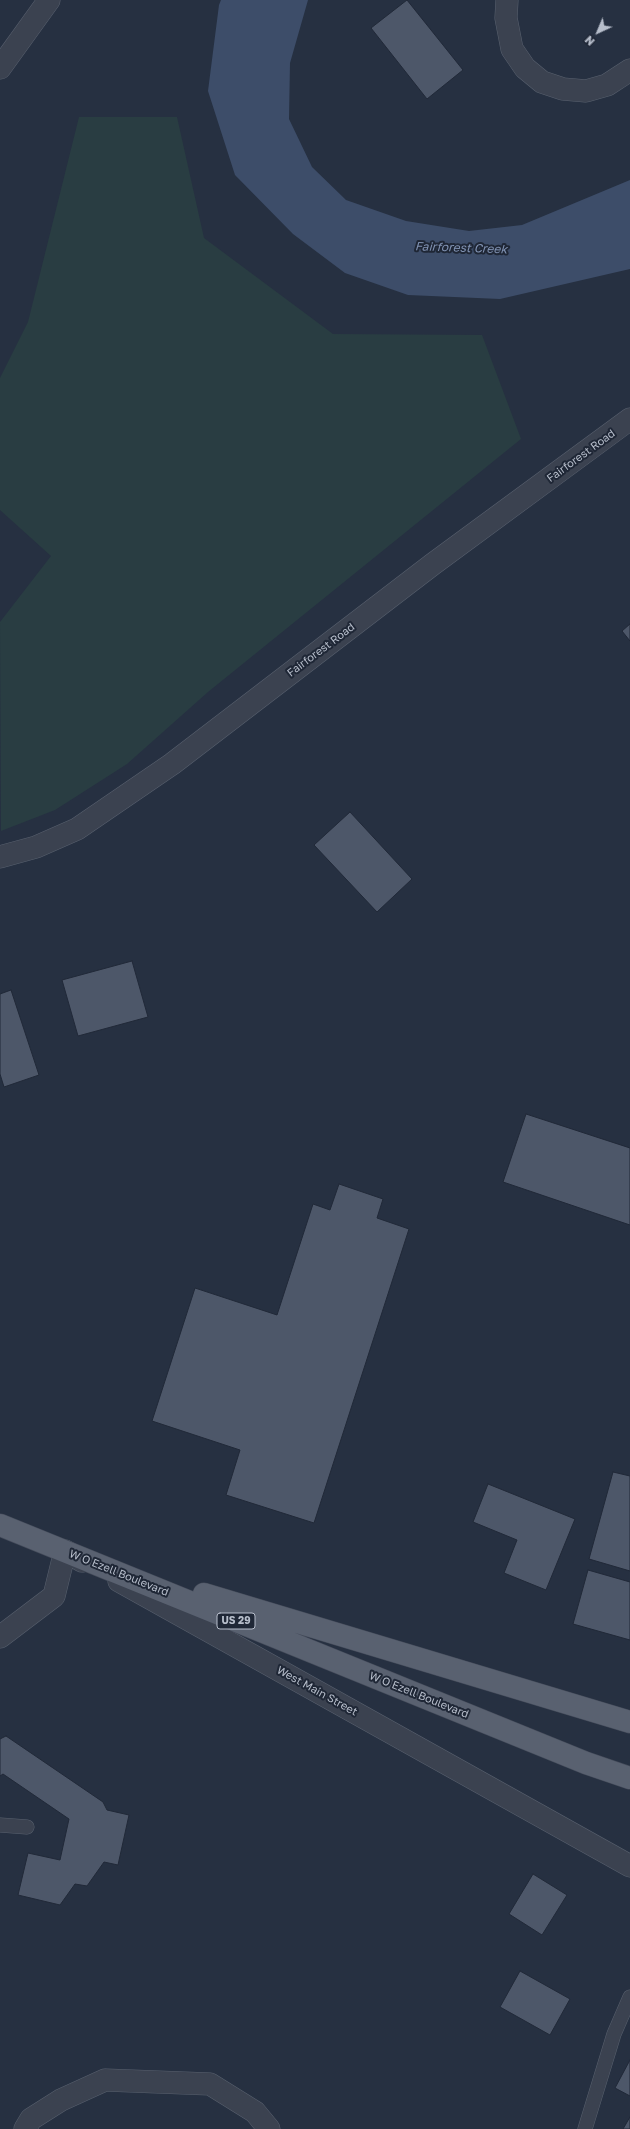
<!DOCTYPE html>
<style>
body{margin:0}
#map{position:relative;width:630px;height:2129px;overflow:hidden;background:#263041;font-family:"Golos Text",sans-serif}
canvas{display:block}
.north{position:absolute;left:578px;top:12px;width:40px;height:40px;-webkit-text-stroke:3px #1f2736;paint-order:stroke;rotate:224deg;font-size:11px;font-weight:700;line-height:16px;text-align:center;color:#b7becb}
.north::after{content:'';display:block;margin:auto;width:14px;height:18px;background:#b7becb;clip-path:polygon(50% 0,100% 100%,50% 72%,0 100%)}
</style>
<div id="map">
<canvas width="630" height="2129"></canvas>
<div class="north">N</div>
</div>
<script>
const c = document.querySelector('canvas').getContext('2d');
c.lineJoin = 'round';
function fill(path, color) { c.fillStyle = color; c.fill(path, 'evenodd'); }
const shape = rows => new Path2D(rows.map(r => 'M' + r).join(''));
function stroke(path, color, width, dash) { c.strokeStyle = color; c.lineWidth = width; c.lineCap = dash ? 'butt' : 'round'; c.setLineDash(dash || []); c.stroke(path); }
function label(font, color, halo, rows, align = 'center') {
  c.font = font + ' "Golos Text",sans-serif'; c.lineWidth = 4; c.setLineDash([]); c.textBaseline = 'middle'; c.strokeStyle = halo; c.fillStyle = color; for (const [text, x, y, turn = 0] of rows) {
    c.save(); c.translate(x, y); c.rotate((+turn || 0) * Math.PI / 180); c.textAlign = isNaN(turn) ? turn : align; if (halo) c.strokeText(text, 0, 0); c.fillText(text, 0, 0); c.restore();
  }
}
fill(shape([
 [79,117,177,117,204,238,333,334,482,335,521,439,208,692,127,764,55,810,1,831,0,622,51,556,0,510,0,378,28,322]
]), '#293d42');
fill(shape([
 [221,0,308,0,290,63,289,119,312,167,346,200,406,221,469,231,522,225,630,180,630,269,500,299,408,295,345,273,293,234,235,175,208,91,219,5]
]), '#3d4d69');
const building = shape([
 [407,0,463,70,427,99,371,28,407,0],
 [630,624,630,641,622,631,630,624],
 [350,812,412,879,377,912,314,845,350,812],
 [132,961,148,1017,78,1036,62,980,132,961],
 [11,990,39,1075,4,1087,0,1074,0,994,11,990],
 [526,1114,630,1148,630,1225,503,1182,526,1114],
 [339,1184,383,1199,377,1218,409,1229,314,1523,226,1495,240,1450,152,1421,195,1288,277,1315,313,1204,330,1210,339,1184],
 [613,1472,630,1476,630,1571,589,1559,613,1472],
 [488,1484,575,1519,546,1590,504,1573,517,1540,473,1522,488,1484],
 [588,1570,630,1582,630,1640,573,1624,588,1570],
 [6,1736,103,1802,107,1810,129,1815,118,1865,104,1862,87,1886,75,1884,60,1905,18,1895,28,1853,60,1860,69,1819,3,1774,0,1776,0,1739,6,1736],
 [533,1874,567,1895,542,1935,509,1914,533,1874],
 [520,1971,570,1999,550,2035,500,2007,520,1971],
 [630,2060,630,2096,615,2088,630,2060],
 [630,2117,630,2129,623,2129,630,2117]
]);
fill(building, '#4d5769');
stroke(building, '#212938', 1);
const lane = shape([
 [0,1825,27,1827],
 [585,2129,614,2034,630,1997]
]);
const street = shape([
 [507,0,506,18,512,49,525,68,542,82,563,89,586,91,607,85,630,70],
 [0,68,49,0],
 [0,857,36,847,77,829,172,764,433,564,630,419],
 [119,1581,630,1866],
 [0,1637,54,1596,65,1551,82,1561],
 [25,2129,31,2119,61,2100,105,2080,210,2084,255,2112,269,2129]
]);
const primary = shape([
 [0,1525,586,1763,630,1778],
 [204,1594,630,1722]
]);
stroke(lane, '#58606e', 15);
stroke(street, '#58606e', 23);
stroke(primary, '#444b5a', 23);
stroke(lane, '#3b4250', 14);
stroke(street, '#3b4250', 22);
stroke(primary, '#596170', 22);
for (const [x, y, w] of [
 [236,1621,38]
]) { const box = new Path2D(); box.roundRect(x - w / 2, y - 8, w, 16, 3); c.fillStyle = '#1f2736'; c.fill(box); stroke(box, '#b7becb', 1); }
label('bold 10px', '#b7becb', null, [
 ["US 29",236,1621]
]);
label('11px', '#b7becb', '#1f2736', [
 ["Fairforest Road",581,456,-36],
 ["Fairforest Road",321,650,-37],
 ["W O Ezell Boulevard",119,1573,22],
 ["West Main Street",317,1691,29],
 ["W O Ezell Boulevard",419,1695,22]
]);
label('italic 12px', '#8092b2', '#1f2736', [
 ["Fairforest Creek",461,248,2]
]);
</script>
